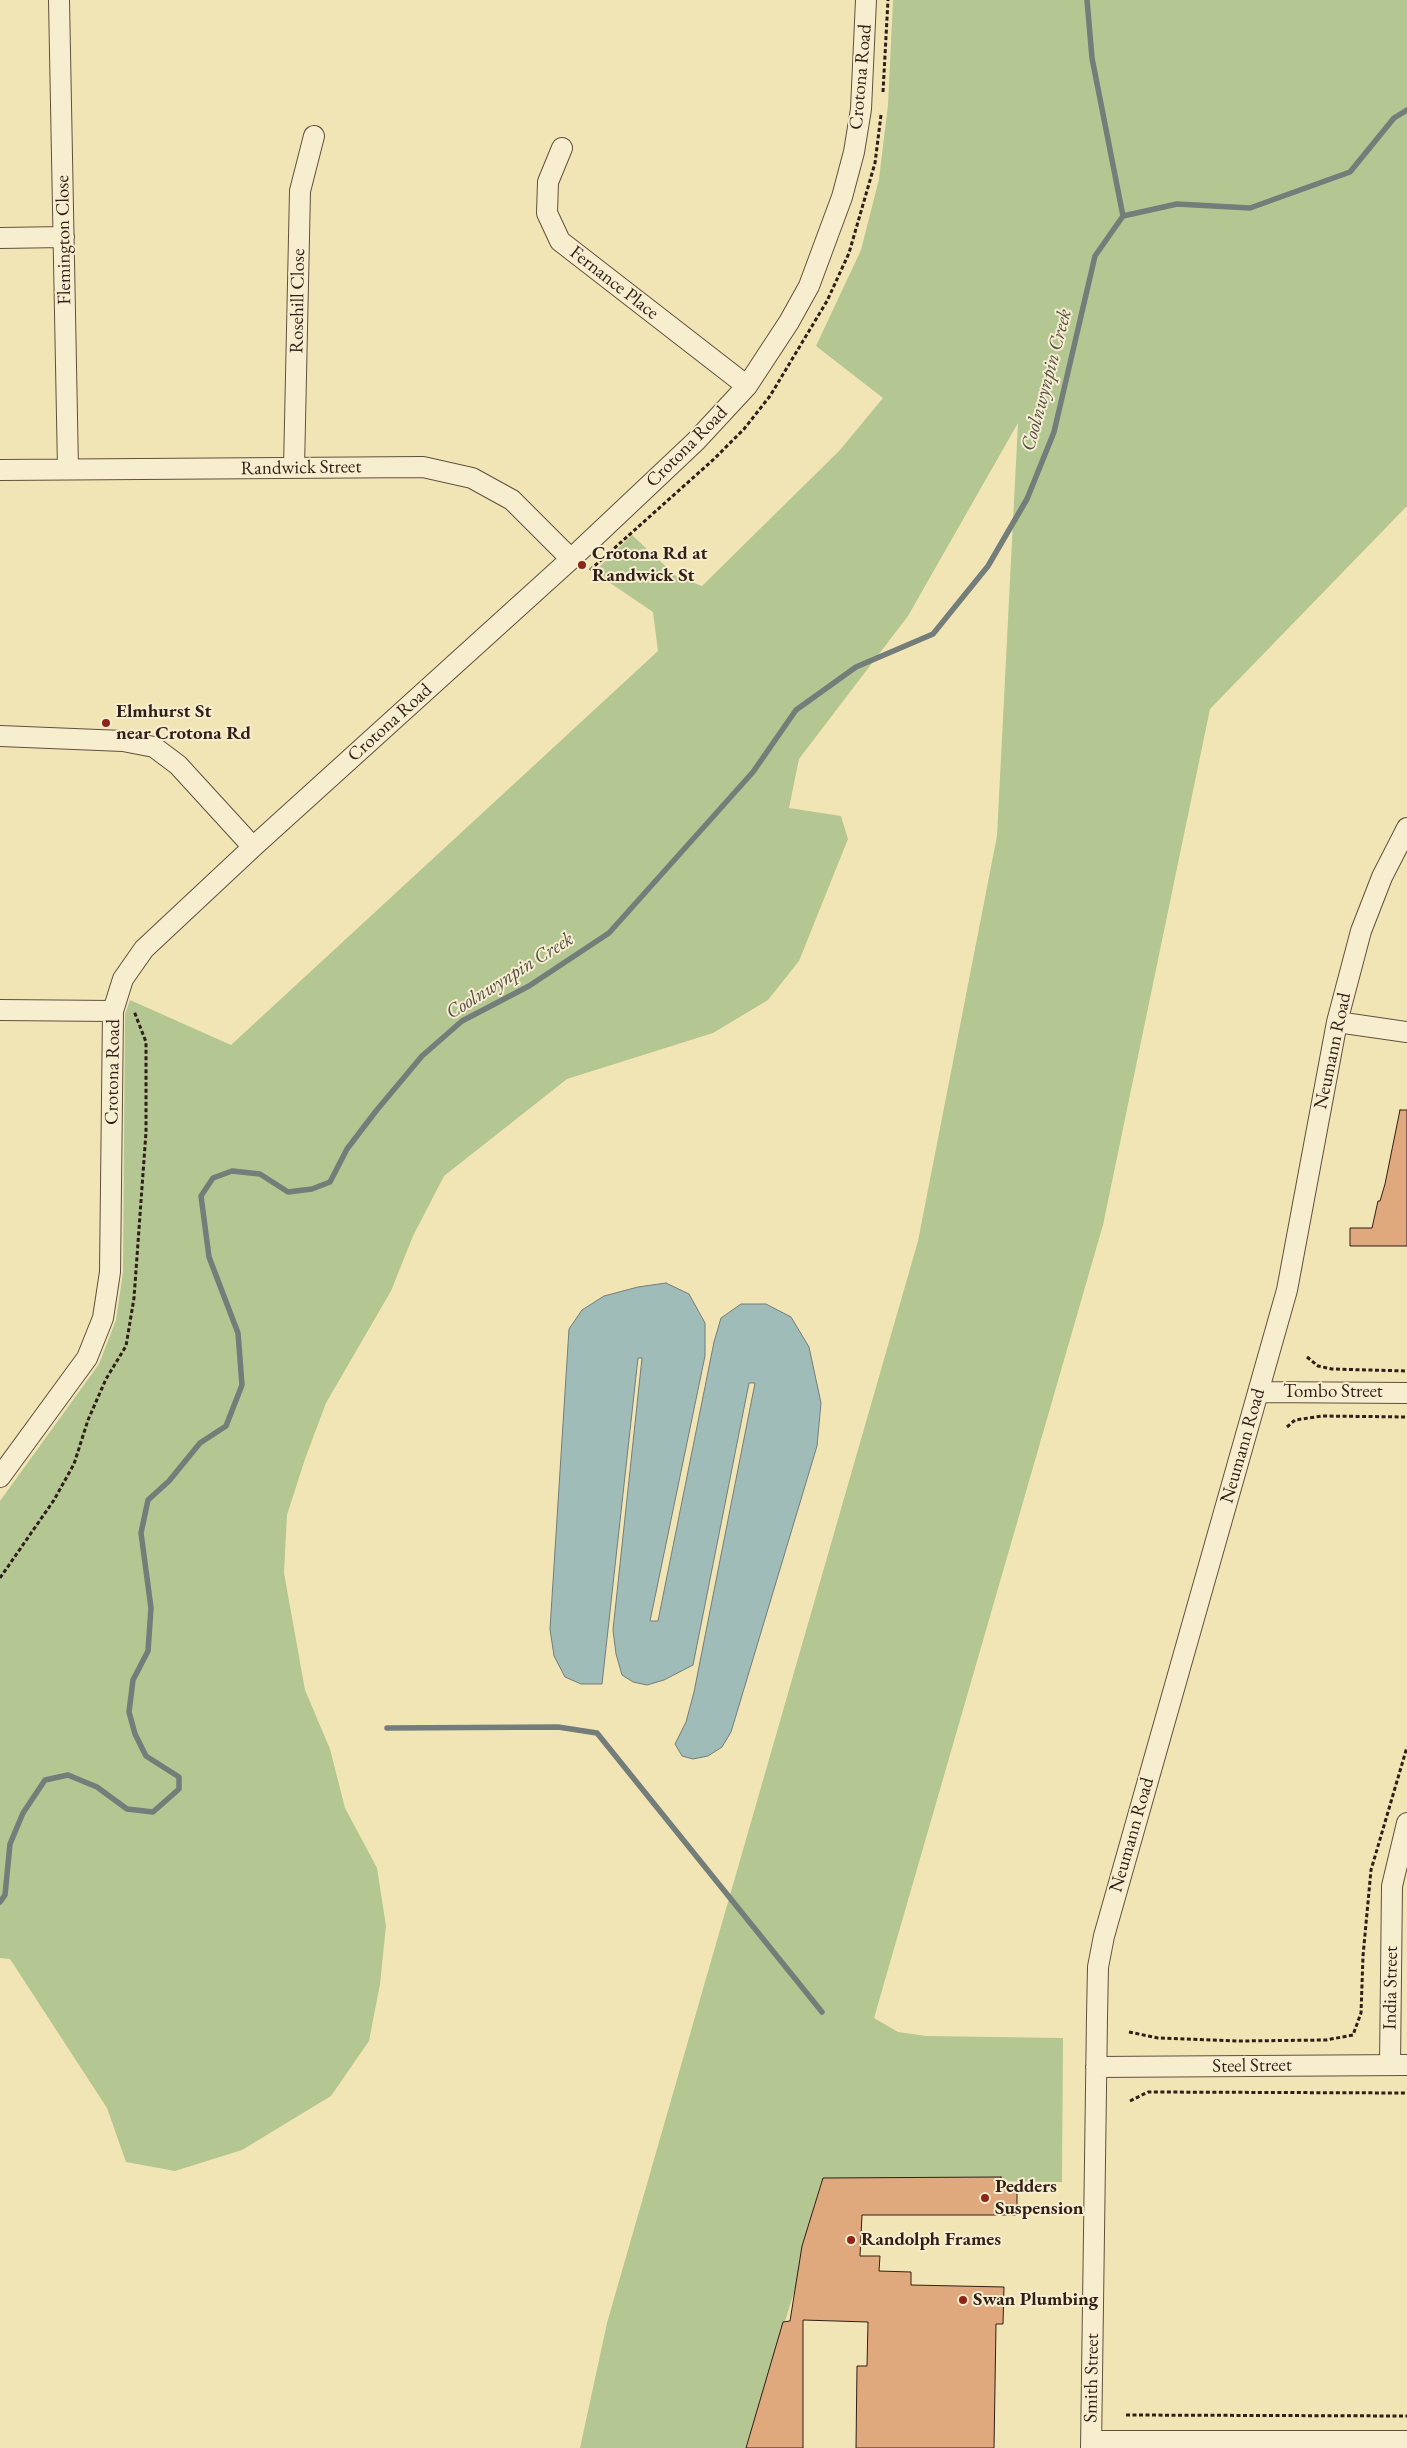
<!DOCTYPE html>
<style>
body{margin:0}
canvas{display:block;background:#f2e5b5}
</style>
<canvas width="1407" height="2448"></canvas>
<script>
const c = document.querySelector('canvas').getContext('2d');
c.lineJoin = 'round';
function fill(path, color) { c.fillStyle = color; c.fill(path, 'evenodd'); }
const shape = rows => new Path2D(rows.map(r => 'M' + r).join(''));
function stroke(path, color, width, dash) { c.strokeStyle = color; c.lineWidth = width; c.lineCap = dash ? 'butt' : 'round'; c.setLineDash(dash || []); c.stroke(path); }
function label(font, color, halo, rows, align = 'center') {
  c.font = font + ' "EB Garamond",serif'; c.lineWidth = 4; c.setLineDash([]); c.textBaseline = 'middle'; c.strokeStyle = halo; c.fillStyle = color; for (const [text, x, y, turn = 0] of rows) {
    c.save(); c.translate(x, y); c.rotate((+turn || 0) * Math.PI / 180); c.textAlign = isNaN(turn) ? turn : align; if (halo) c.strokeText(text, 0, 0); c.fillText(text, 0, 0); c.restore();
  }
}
fill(shape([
 [893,0,1407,0,1407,506,1210,709,1103,1225,874,2018,898,2032,926,2036,1063,2038,1062,2182,829,2179,746,2448,580,2448,607,2323,918,1241,997,836,1018,423,908,616,799,759,789,808,841,816,848,839,799,961,768,1000,713,1033,567,1079,444,1176,413,1236,391,1291,326,1403,305,1459,287,1515,284,1573,305,1690,330,1749,345,1808,377,1868,386,1926,380,1984,369,2041,331,2096,242,2150,175,2171,126,2162,107,2108,10,1959,0,1958,0,1501,99,1364,116,1320,123,1272,125,1014,130,1000,231,1045,658,651,653,612,594,572,632,535,676,576,702,586,840,450,883,398,816,346,861,250,879,179,888,105]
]), '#b4c692');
const water = shape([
 [666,1283,689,1294,705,1323,705,1356,650,1621,658,1621,714,1342,721,1318,741,1304,766,1304,791,1317,809,1347,821,1403,817,1446,731,1732,722,1747,708,1756,693,1759,682,1756,675,1744,686,1722,694,1692,755,1383,749,1383,693,1665,664,1680,647,1685,633,1682,622,1675,616,1654,613,1630,642,1358,638,1358,602,1684,581,1684,565,1677,554,1656,550,1629,569,1329,582,1310,604,1296,638,1287,666,1283]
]);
fill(water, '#a0bcb9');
stroke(water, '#737d79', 1);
stroke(shape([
 [1087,0,1092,58,1123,216],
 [387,1728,558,1727,597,1733,822,2012],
 [0,1902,5,1895,10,1844,23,1813,45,1780,68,1775,97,1787,127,1809,153,1812,179,1789,179,1777,146,1756,135,1734,129,1712,133,1680,148,1651,151,1608,141,1533,148,1500,169,1481,200,1443,226,1426,242,1385,238,1333,209,1257,201,1196,213,1178,232,1171,260,1174,288,1192,312,1189,330,1182,347,1149,376,1111,422,1056,462,1021,529,986,609,933,753,772,796,710,856,667,933,634,988,566,1027,499,1054,432,1095,256,1123,216,1177,204,1250,208,1350,172,1394,118,1407,110]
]), '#737d79', 5.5);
const building = shape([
 [1400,1110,1407,1110,1407,1246,1350,1246,1350,1228,1372,1228,1378,1201,1380,1201,1385,1184,1400,1110],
 [1001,2177,1001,2184,1017,2185,1017,2215,862,2215,860,2256,880,2256,879,2271,911,2272,911,2285,1004,2287,1003,2324,996,2324,994,2448,856,2448,857,2366,867,2366,868,2322,803,2320,803,2448,746,2448,783,2322,790,2321,802,2246,823,2178,1001,2177]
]);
fill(building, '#dfa87d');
stroke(building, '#301e18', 1);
const minor = shape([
 [59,0,68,469],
 [562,148,548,182,547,213,560,241,747,386],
 [0,238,64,237],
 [294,468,300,191,314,136],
 [0,470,423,467,472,478,512,500,571,559],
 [0,736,123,741,154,747,178,765,253,847],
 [0,1010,113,1011],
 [1337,1022,1407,1032],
 [1259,1392,1407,1393],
 [0,1477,87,1358,103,1318,110,1272,113,1011,123,979,144,949,253,847,571,559,696,441,747,386,789,322,809,286,842,197,854,152,861,109,866,0],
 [1390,2065,1392,1886,1407,1823],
 [1096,2067,1407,2065],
 [1092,2441,1407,2441],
 [1091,2448,1097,2017,1098,1967,1104,1936,1287,1290,1337,1022,1361,931,1382,877,1407,828]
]);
stroke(minor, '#60503f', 22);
stroke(shape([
 [883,92,888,0],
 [590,570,714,459,744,429,770,396,827,301,849,253,875,163,881,115],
 [1307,1357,1318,1366,1332,1369,1407,1371],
 [1287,1427,1295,1420,1322,1416,1407,1417],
 [0,1578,54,1500,74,1464,88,1420,106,1379,126,1346,134,1298,146,1132,146,1042,134,1011],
 [1129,2032,1158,2038,1239,2041,1326,2040,1353,2035,1361,2013,1363,1956,1371,1870,1407,1747],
 [1130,2101,1148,2092,1407,2093],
 [1126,2415,1407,2416]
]), '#301e18', 3, [4, 2.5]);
stroke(minor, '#f7eecf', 20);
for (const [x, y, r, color] of [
 [582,565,5,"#8f2418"],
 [106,723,5,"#8f2418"],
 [985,2198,5,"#8f2418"],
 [851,2240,5,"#8f2418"],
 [963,2300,5,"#8f2418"]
]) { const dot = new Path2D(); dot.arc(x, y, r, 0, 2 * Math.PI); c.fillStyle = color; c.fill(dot); stroke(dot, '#f7eecf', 2); }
label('19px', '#301e18', '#f7eecf', [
 ["Crotona Road",861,77,-85],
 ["Flemington Close",64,240,-91],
 ["Fernance Place",614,283,38],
 ["Rosehill Close",298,301,-89],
 ["Crotona Road",687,447,-45],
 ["Randwick Street",301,468,-1],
 ["Crotona Road",390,723,-42],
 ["Neumann Road",1333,1051,-78],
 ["Crotona Road",113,1072,-89],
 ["Tombo Street",1333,1392],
 ["Neumann Road",1243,1446,-74],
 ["Neumann Road",1132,1835,-74],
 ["India Street",1391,1988,-89],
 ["Steel Street",1252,2066,-1],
 ["Smith Street",1092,2378,-89]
]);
label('bold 19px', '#301e18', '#f7eecf', [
 ["Crotona Rd at",592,554],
 ["Randwick St",592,576],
 ["Elmhurst St",116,712],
 ["near Crotona Rd",116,734],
 ["Pedders",995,2187],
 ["Suspension",995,2209],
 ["Randolph Frames",861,2240],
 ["Swan Plumbing",973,2300]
], 'left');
label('italic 20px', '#524d48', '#f7eecf', [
 ["Coolnwynpin Creek",1047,380,-75],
 ["Coolnwynpin Creek",510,976,-32]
]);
</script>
